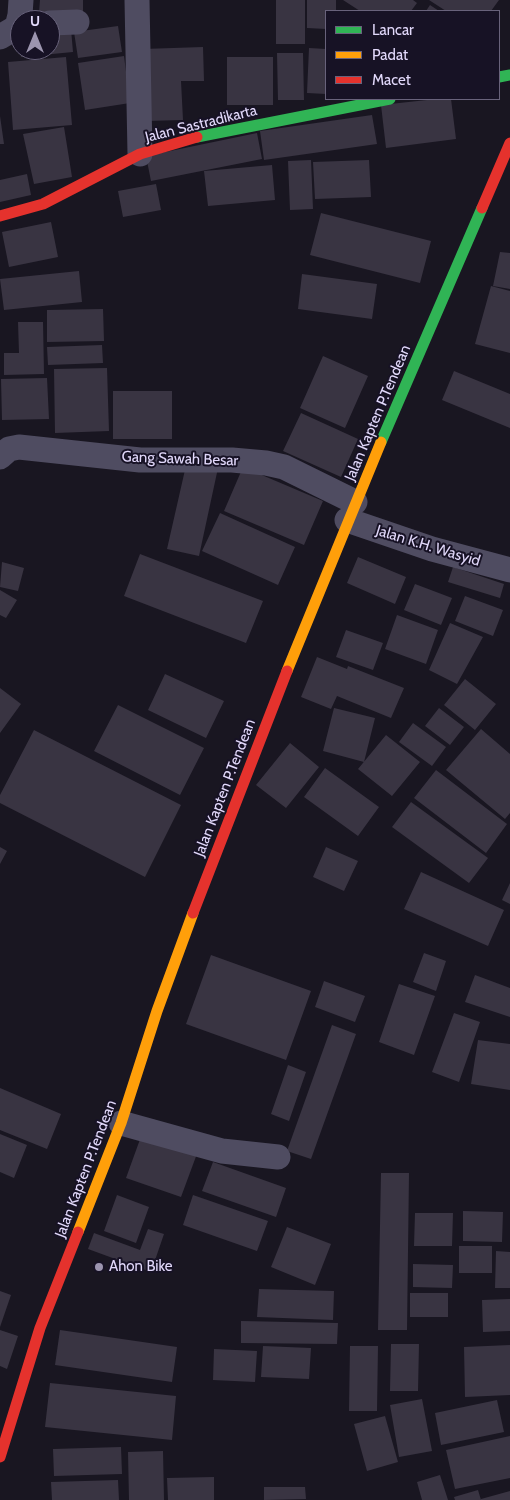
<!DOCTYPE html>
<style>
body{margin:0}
#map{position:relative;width:510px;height:1500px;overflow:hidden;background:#191621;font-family:Cabin,sans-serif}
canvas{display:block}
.legend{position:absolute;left:325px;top:10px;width:175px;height:90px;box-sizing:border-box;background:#171225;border:1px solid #68627b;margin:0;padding:6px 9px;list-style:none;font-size:15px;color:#e2d9fb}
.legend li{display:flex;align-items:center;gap:10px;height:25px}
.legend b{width:25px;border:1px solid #68627b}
.north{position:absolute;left:10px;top:10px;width:50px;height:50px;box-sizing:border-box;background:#171225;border:1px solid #68627b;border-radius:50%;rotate:0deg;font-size:14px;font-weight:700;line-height:20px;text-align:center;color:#e2d9fb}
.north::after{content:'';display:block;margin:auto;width:18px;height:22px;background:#9c95af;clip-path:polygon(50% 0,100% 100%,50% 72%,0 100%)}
</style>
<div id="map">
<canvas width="510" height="1500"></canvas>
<ul class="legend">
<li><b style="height:6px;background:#30b455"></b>Lancar</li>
<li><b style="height:6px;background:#ff9f0a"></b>Padat</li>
<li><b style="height:6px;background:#e5322d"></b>Macet</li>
</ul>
<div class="north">U</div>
</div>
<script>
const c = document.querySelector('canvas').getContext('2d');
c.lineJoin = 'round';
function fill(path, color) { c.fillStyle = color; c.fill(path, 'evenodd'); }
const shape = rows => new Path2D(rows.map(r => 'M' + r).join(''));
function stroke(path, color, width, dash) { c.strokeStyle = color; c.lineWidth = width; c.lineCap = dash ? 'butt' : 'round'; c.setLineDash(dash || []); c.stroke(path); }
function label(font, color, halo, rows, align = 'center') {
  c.font = font + ' Cabin,sans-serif'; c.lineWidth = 4; c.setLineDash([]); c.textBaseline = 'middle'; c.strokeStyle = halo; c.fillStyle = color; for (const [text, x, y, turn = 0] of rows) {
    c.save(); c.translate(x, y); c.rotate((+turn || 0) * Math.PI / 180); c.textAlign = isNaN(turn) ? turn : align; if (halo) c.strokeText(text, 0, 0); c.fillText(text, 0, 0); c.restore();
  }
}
fill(shape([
 [40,0,83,0,83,14,39,13],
 [276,0,305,0,305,44,276,44],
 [307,0,336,0,336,11,326,11,326,29,307,28],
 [343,0,413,0,417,3,411,11,360,11],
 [429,0,499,0,491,11,446,11],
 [430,5,439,11,426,11],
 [118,26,122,52,78,58,74,32],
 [71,29,73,52,21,57,20,50,50,50,50,31],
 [203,47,204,81,181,81,183,120,145,121,143,49],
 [309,48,326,49,326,94,307,93],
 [277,53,303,53,304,100,278,100],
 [124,56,130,103,85,110,78,63],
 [66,57,72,125,13,130,8,62],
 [227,57,273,57,273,105,227,105],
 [436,99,451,99,456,139,386,148,381,105],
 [372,115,377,144,264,160,260,131],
 [0,116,4,144,0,144],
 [64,127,72,177,34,184,23,134],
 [257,133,262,159,151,181,146,156],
 [311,160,313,209,290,210,288,161],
 [369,160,371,197,315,199,313,162],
 [272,165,275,200,208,206,204,171],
 [27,174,31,195,0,202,0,180],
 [156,184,161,210,123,217,118,191],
 [321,213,431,241,420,283,310,255],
 [51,222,58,257,9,267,2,232],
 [500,252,510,253,510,289,493,286],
 [79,271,82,302,4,310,0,279],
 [302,274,377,284,372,319,298,309],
 [491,286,510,291,510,353,475,344],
 [103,309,104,341,47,342,47,310],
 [18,322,43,322,44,374,4,375,4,353,19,353],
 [102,345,103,363,48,365,47,347],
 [323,356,368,376,345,428,300,408],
 [107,368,109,431,55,433,54,369],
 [454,371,510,394,510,428,442,400],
 [47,378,49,419,2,420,1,379],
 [113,391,172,391,172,439,113,439],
 [301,413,358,439,341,477,283,451],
 [187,461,218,468,199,556,167,549],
 [243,467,323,501,304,545,224,511],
 [220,513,295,547,278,585,202,551],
 [140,554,263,601,246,643,124,596],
 [358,557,406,577,395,604,347,583],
 [2,562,24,568,18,591,0,587],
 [453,567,504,584,500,598,448,582],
 [415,584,452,598,441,625,404,610],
 [0,590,17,600,6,618,0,615],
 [465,596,503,610,493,636,455,621],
 [397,615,438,630,426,664,385,649],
 [450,623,483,637,457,684,429,670],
 [346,630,383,643,373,670,336,657],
 [317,657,347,669,348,666,404,688,391,718,337,696,331,709,301,697],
 [165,674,224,701,206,738,148,710],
 [465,679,496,704,475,730,444,705],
 [0,688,21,704,0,733],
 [118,705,204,748,180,795,94,751],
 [334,708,375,718,364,762,323,751],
 [439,708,464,727,450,745,425,726],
 [413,723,446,747,432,766,399,742],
 [481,729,510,754,510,813,505,819,446,770],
 [34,730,181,805,145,877,0,803,0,795],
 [386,735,420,762,392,796,358,769],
 [290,743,319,767,286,808,256,785],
 [325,768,379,807,358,836,304,797],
 [436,770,507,824,486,853,414,798],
 [411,802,488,858,469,883,392,827],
 [0,847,7,851,0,864],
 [326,847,358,861,344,891,313,877],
 [421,872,504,910,488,946,404,909],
 [510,883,510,904,502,900],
 [424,953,446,961,436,991,413,982],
 [211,955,311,991,286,1060,186,1024],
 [475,975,510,988,510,1017,465,1002],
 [324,981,365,996,355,1022,315,1007],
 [399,984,435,996,414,1055,379,1042],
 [454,1013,480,1022,459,1082,432,1072],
 [332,1025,356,1034,311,1159,287,1151],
 [478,1040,510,1044,510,1090,471,1084],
 [288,1065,306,1072,289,1121,271,1114],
 [0,1088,61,1114,47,1149,0,1130],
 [143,1131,198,1151,181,1197,126,1178],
 [0,1134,27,1145,14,1178,0,1172],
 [213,1162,286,1188,276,1217,202,1191],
 [381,1173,409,1173,407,1330,378,1330],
 [117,1195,149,1207,136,1243,104,1231],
 [193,1195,268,1221,257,1251,183,1225],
 [463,1211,503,1212,502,1242,463,1241],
 [415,1213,453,1213,452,1246,414,1246],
 [287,1227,331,1244,315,1285,271,1267],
 [148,1229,164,1234,151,1272,88,1249,94,1233,140,1250],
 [459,1246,492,1246,492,1273,459,1273],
 [496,1251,510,1252,510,1288,495,1288],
 [413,1264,453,1265,452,1288,413,1287],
 [259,1289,334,1291,333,1320,257,1317],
 [0,1291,11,1295,0,1327],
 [410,1293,448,1293,448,1317,410,1317],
 [510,1299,510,1331,483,1332,482,1300],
 [241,1321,338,1323,337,1344,241,1343],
 [0,1330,18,1336,7,1369,0,1366],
 [60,1330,177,1347,172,1382,55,1365],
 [391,1344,419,1344,418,1391,390,1391],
 [510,1345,510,1395,465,1397,464,1347],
 [263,1346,311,1348,309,1379,261,1377],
 [350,1346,378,1346,377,1411,349,1411],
 [214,1349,257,1351,255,1382,213,1380],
 [50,1383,176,1396,172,1440,45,1427],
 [422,1399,432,1451,399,1457,390,1405],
 [497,1400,504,1432,441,1445,435,1413],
 [385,1416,398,1462,367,1471,354,1424],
 [510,1436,510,1478,455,1489,446,1450],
 [121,1447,122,1474,54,1476,53,1449],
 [163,1451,164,1500,129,1500,128,1452],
 [440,1475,448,1500,422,1500,417,1482],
 [214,1477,214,1500,168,1500,167,1478],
 [118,1480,119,1500,52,1500,51,1482],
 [264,1487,305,1487,306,1499,264,1500],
 [478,1490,481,1500,455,1500,454,1497],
 [510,1491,510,1500,481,1500,481,1499]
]), '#393442');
stroke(shape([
 [137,0,140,154],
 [50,23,77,22],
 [0,37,17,27,20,15,21,0],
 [0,457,9,449,19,447,140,460,232,460,266,463,284,467,355,502],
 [347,520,432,549,510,570],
 [121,1123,222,1151,278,1157]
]), '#4f4c61', 25);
stroke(shape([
 [499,77,510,75],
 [197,137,390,99],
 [381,442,482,208]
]), '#30b455', 11);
stroke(shape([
 [287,671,381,442],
 [78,1232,121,1123,157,1011,193,913]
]), '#ff9f0a', 11);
stroke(shape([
 [482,208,510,143],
 [0,216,43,204,140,154,197,137],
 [193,913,287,671],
 [0,1457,40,1328,78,1232]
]), '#e5322d', 11);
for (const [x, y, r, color] of [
 [99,1267,5,"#9c95af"]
]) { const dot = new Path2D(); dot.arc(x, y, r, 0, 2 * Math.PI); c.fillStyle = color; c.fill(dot); stroke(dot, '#171225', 2); }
label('15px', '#e2d9fb', '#171225', [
 ["Jalan Sastradikarta",201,124,-14],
 ["Jalan Kapten P.Tendean",378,413,-67],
 ["Gang Sawah Besar",180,459,2],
 ["Jalan K.H. Wasyid",428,546,17],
 ["Jalan Kapten P.Tendean",225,788,-69],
 ["Jalan Kapten P.Tendean",86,1169,-69]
]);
label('15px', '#e2d9fb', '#171225', [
 ["Ahon Bike",109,1267]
], 'left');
</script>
